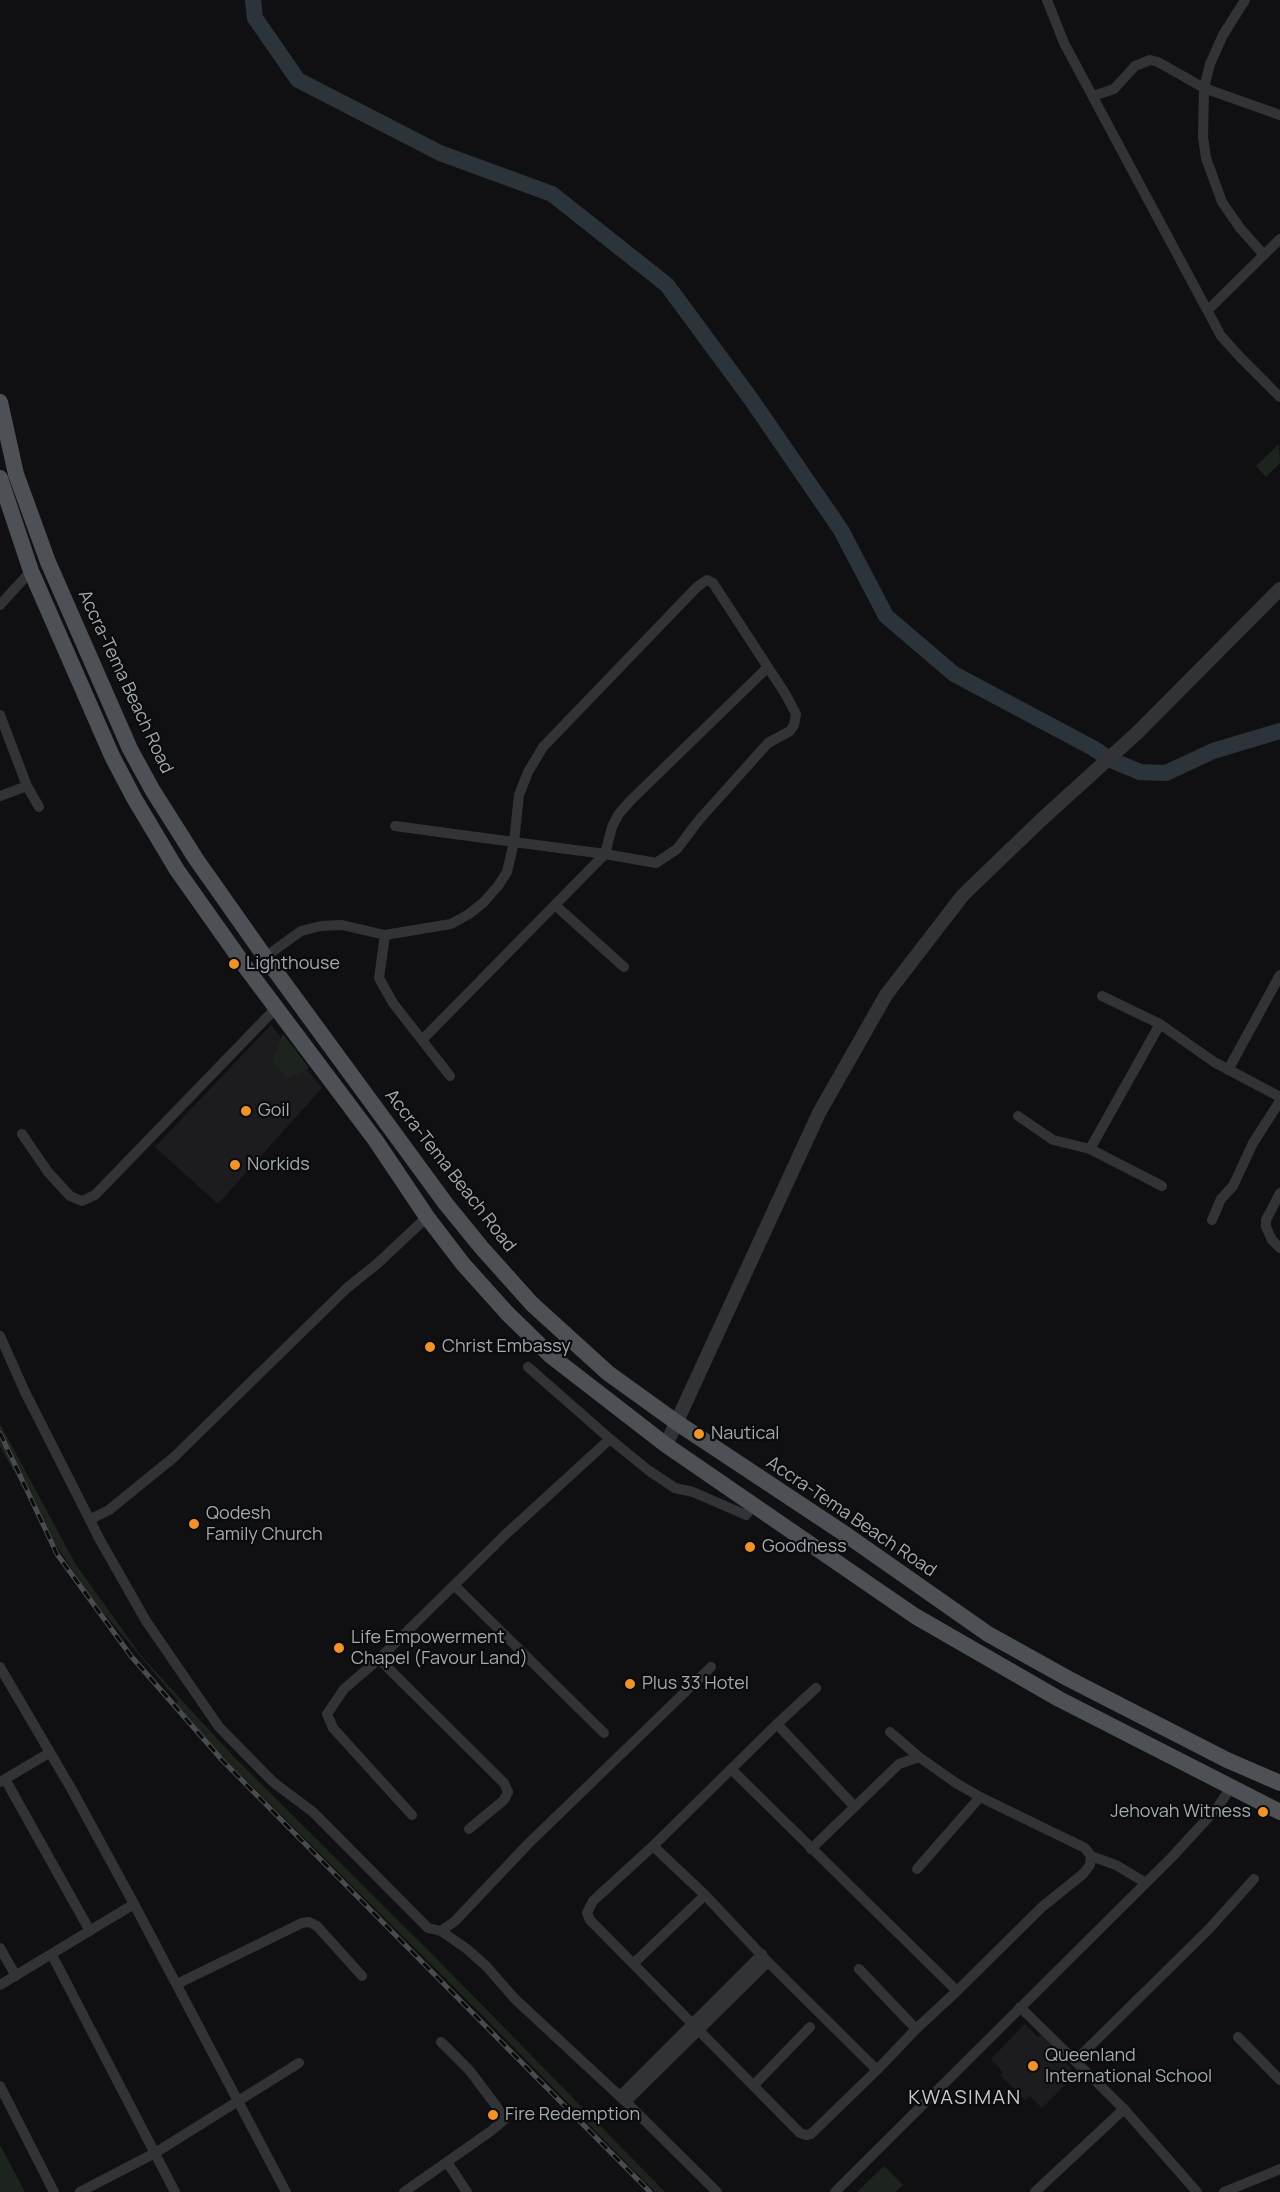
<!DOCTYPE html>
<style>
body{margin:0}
canvas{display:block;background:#101012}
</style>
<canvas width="1280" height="2192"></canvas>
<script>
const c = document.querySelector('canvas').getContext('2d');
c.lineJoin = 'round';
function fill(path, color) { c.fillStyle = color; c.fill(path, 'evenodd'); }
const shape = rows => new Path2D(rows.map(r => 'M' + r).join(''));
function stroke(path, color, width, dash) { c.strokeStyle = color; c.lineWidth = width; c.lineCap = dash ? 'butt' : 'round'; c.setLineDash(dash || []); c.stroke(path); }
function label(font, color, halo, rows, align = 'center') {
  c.font = font + ' Manrope,sans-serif'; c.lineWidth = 4.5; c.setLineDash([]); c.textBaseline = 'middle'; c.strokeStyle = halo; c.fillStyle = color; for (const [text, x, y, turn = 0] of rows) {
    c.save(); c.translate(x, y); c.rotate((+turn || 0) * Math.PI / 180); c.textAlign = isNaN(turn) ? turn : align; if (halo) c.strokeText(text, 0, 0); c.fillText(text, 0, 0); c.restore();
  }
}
fill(shape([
 [271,1025,322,1088,218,1204,155,1147],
 [1025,2024,1038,2037,1042,2034,1066,2058,1064,2061,1076,2074,1042,2108,1030,2096,1025,2100,1000,2075,1003,2072,991,2059]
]), '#1c1c1e');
fill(shape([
 [1279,444,1280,463,1266,477,1256,466],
 [283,1034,309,1068,288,1079,272,1062],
 [0,1424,76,1565,142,1657,234,1757,434,1956,665,2192,655,2192,492,2025,173,1707,178,1701,91,1598,43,1525,0,1446],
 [0,2145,25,2192,0,2192],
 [884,2166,903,2185,895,2192,857,2192]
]), '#1d241d');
stroke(shape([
 [253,0,255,18,298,80,440,153,552,194,667,285,751,399,841,530,886,616,954,674,1093,748,1111,760,1140,772,1166,773,1213,751,1280,731]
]), '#2a343a', 16);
stroke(shape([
 [1047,0,1064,43,1221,336,1240,357,1280,397],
 [1245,0,1223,35,1210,64,1204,88,1203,137,1206,158,1222,202,1240,228,1264,255],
 [1093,96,1114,89,1135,66,1150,60,1158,62,1204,88,1280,115],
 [1208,310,1280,239],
 [0,605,31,571],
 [0,715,27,786,39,807],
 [0,796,27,786],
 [555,905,624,967],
 [385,935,379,978,393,1003,450,1076],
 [265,957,301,931,321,926,342,925,385,935,451,924,469,914,484,902,498,886,507,872,514,842,519,795,528,772,543,747,697,587,707,580,713,583,786,695,796,714,794,725,790,731,768,743,699,820,677,849,656,863,605,854,514,842,395,826],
 [1102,996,1160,1024,1214,1062,1280,1097],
 [423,1039,605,854,612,827,618,815,630,801,767,668],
 [1228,1070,1280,975],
 [1018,1116,1053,1140,1090,1149,1162,1186],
 [22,1134,48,1172,70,1196,82,1201,95,1195,276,1008],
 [1090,1149,1160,1024],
 [1280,1193,1266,1220,1266,1227,1272,1240,1280,1248],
 [1212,1220,1221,1199,1233,1186,1253,1143,1280,1101],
 [0,1336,25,1392,100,1540,146,1621,219,1727,273,1782,313,1812,428,1928,441,1931,467,1949,486,1966,515,1999,626,2102,717,2192],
 [528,1367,610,1439,648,1470,675,1488,693,1492,746,1515,753,1505],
 [91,1519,109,1510,173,1458,347,1288,378,1263,427,1217],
 [454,1585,604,1733],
 [379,1659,504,1783,508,1792,504,1800,469,1829],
 [0,1667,72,1790,134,1904,286,2192],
 [777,1724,854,1806],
 [731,1769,957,1991],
 [5,1779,90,1931],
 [0,1782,49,1753],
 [412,1815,333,1728,327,1714,344,1689,379,1659,506,1534,610,1439],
 [653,1846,777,1724,816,1688],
 [811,1849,899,1764,919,1757],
 [1091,1856,1116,1865,1146,1883],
 [917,1869,980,1797],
 [441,1931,455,1921,529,1843,711,1667],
 [0,1948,16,1976],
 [52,1955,175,2192],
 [634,1963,705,1895],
 [859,1969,916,2029],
 [177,1984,302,1923,309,1922,317,1926,362,1976],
 [0,1985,134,1904],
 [1020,2007,1124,2109,1197,2192],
 [1238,2037,1280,2080],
 [1075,2061,1209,1929,1254,1879],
 [877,2070,768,1962,705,1895,653,1846,593,1901,587,1913,590,1920,800,2133,806,2135,811,2134,877,2070,916,2029,957,1991,1042,1907,1083,1874,1090,1865,1091,1856,1085,1848,980,1797,956,1783,919,1757,890,1732],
 [754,2085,810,2027],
 [0,2086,54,2192],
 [620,2096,762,1954],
 [626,2102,768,1962],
 [447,2162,467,2192],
 [80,2192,155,2153,299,2063],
 [404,2192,491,2131,504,2120,497,2107,470,2071,441,2042],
 [835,2192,1172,1857,1217,1808,1232,1786],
 [1035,2192,1124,2109],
 [1224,2192,1280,2169]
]), '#313336', 10);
stroke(shape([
 [666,1445,819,1113,886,995,963,895,1041,820,1138,732,1280,589]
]), '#313336', 14);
stroke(shape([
 [0,402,16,474,48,562,130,749,153,791,196,859,265,957,446,1204,481,1247,532,1304,608,1373,676,1422,848,1536,988,1634,1069,1679,1227,1760,1280,1783],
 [0,478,31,571,112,756,134,798,177,870,247,969,376,1141,427,1217,463,1264,507,1313,551,1356,666,1445,915,1616,1059,1699,1280,1812]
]), '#4d5055', 16);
const rail = shape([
 [0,1433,57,1554,131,1656,222,1760,650,2192]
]);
stroke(rail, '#484b4f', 5);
stroke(rail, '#0b0b0c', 3, [9]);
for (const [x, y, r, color] of [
 [234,964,6,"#ef932a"],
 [246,1111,6,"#ef932a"],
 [235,1165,6,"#ef932a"],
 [430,1347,6,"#ef932a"],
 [699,1434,6,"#ef932a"],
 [194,1524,6,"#ef932a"],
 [750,1547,6,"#ef932a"],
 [339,1648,6,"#ef932a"],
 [630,1684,6,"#ef932a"],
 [1263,1812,6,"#ef932a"],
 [1033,2066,6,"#ef932a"],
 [493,2115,6,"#ef932a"]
]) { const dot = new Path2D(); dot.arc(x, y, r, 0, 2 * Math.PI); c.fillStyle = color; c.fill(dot); stroke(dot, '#0b0b0c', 2); }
label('18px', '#a1a9b2', '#0b0b0c', [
 ["Accra-Tema Beach Road",125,682,65],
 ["Accra-Tema Beach Road",450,1171,52],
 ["Accra-Tema Beach Road",851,1517,34]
]);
label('18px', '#a1a9b2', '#0b0b0c', [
 ["Lighthouse",246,964],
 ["Goil",258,1111],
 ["Norkids",247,1165],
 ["Christ Embassy",442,1347],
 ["Nautical",711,1434],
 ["Qodesh",206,1514],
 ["Family Church",206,1535],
 ["Goodness",762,1547],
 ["Life Empowerment",351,1638],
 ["Chapel (Favour Land)",351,1659],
 ["Plus 33 Hotel",642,1684],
 ["Jehovah Witness",1251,1812,"right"],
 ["Queenland",1045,2056],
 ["International School",1045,2077],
 ["Fire Redemption",505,2115]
], 'left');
c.letterSpacing = '1.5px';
label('20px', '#c2c7ce', '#0b0b0c', [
 ["KWASIMAN",965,2098]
]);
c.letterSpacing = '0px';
</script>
